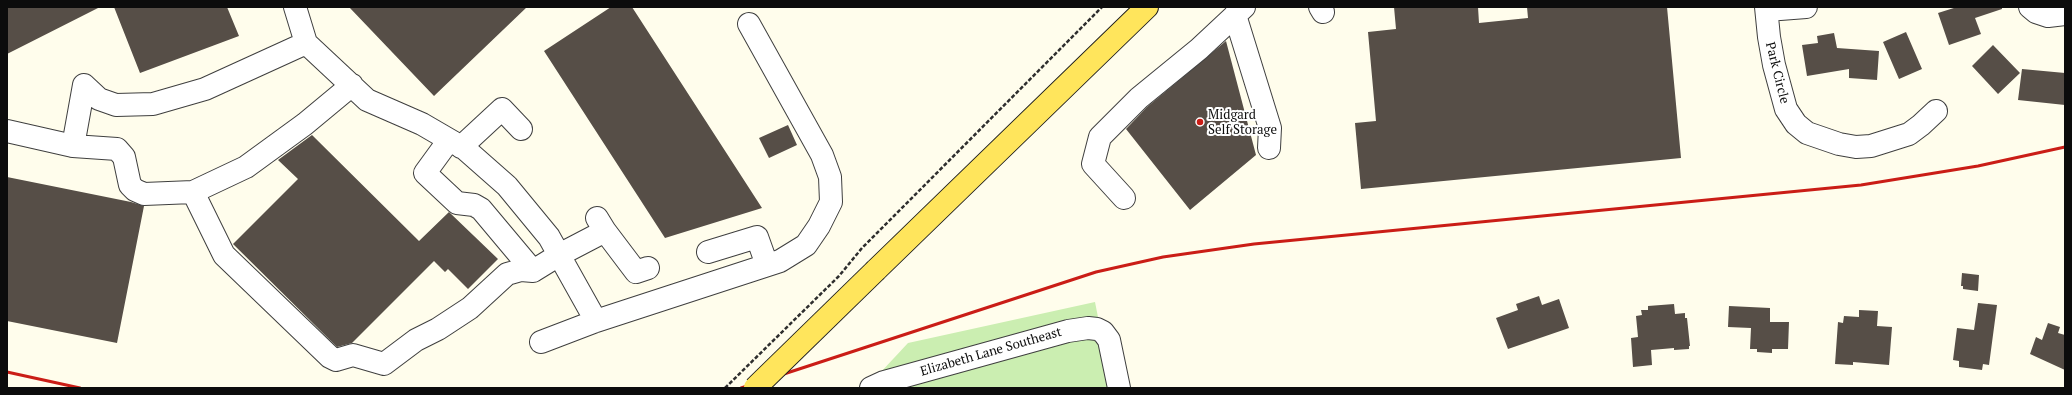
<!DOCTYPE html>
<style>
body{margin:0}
#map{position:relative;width:2072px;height:395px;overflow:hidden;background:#fffdec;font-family:"PT Serif",serif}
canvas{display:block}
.frame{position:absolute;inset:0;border:8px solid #0c0c0c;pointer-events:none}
</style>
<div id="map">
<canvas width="2072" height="395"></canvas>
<div class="frame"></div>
</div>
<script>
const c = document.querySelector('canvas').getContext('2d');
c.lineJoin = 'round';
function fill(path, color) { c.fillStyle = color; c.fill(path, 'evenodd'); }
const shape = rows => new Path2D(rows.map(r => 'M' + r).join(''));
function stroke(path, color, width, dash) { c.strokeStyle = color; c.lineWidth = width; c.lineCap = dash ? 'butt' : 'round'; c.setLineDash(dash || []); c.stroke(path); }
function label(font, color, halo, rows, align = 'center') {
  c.font = font + ' "PT Serif",serif'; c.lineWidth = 4; c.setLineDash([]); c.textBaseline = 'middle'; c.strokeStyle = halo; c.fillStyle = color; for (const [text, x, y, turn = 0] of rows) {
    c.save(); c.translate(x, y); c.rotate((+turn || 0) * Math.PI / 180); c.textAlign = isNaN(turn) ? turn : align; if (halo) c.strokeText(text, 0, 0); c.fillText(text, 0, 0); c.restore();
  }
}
fill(shape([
 [1095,302,1112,388,866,388,908,343]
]), '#cbeeb1');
fill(shape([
 [7,7,100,7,7,54],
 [114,7,227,7,239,36,140,73],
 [349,7,527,7,434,96],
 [611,7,632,7,762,208,665,238,544,51],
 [1394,7,1478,7,1479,23,1528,18,1527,7,1667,7,1681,158,1361,189,1355,123,1376,121,1368,32,1396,29],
 [1957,7,2002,7,2002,9,1975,18,1981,34,1949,45,1938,13],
 [1906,32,1922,69,1899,79,1883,42],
 [1834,33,1837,48,1879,51,1877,80,1849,78,1849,69,1807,76,1802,45,1818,43,1817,36],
 [1226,41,1256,155,1190,210,1126,129,1147,107],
 [1993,45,2020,73,1998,94,1972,66],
 [2022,69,2065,73,2065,105,2018,100],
 [788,125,797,145,769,158,759,138],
 [312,135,419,241,449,212,498,259,468,289,448,269,445,272,434,261,352,343,337,347,233,244,298,179,278,160],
 [7,177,131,202,144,206,117,343,7,321],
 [1962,273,1979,275,1978,291,1963,289,1963,286,1961,286],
 [1539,296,1542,305,1559,299,1569,328,1508,349,1496,318,1518,310,1516,304],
 [1978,303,1997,305,1989,365,1983,364,1982,370,1959,367,1959,361,1953,360,1957,328,1974,330],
 [1674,304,1675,314,1685,313,1685,318,1687,318,1690,346,1689,346,1689,349,1674,350,1674,348,1651,350,1652,365,1633,367,1631,338,1638,337,1636,316,1642,315,1641,310,1648,310,1648,306],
 [1729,306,1770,308,1770,322,1789,322,1788,349,1772,349,1772,353,1757,352,1757,349,1750,349,1751,328,1728,327],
 [1859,310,1878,311,1877,326,1892,327,1889,365,1853,362,1853,365,1835,364,1838,322,1843,323,1844,316,1859,317],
 [2048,323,2060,327,2058,333,2065,335,2065,370,2030,354,2036,337,2042,340]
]), '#564e47');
const minor = shape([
 [295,7,306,43,367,100,422,124,465,149,507,186,549,237,596,321],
 [1320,7,1323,12],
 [1766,7,1769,37,1774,65,1786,109,1796,124,1807,133,1839,144,1856,147,1871,146,1909,134,1921,125,1936,111],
 [2030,7,2036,12,2048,16,2065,14],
 [1767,10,1806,7],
 [1235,15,1270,128,1269,148],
 [84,85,99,99,116,105,153,104,205,89,306,43],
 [352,85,305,124,246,167,193,192,224,255,330,357,336,360,353,355,384,364,416,340,438,329,470,308,507,274,521,270,533,271],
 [7,131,73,146,84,85],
 [449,140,425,173,457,203,474,205,481,209,533,271,559,255,605,231,597,218],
 [73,146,117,149,124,157,130,185,135,190,144,194,193,192],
 [461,147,502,109,521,129],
 [1124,198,1093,164,1100,137,1139,98,1199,49,1244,7],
 [605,231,636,272,648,268],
 [708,252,757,237,767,265],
 [541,342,596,321,780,261,806,245,819,226,831,202,830,177,822,155,749,24],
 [871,388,884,382,1068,331,1088,328,1097,329,1103,332,1109,340,1119,388]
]);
const major = shape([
 [876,270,1147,7]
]);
stroke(minor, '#3f3f3f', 24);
stroke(major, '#1d1d1d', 24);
stroke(shape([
 [725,388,839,276,862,248,1102,7]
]), '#2e2e2e', 2.5, [4, 2]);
stroke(minor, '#fff', 22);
stroke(major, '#ffe55c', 22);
stroke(shape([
 [7,372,80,388],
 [741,388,1096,272,1163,257,1254,244,1861,185,1978,166,2065,147]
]), '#ca1d16', 3);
const majorBridge = shape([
 [755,388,876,270]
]);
stroke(majorBridge, '#1d1d1d', 24, []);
stroke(majorBridge, '#ffe55c', 22);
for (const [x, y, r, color] of [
 [1200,122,4,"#ca1d16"]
]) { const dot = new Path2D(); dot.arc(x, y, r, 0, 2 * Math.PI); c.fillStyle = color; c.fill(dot); stroke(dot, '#fff', 1.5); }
label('13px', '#0c0c0c', '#fff', [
 ["Park Circle",1777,73,76],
 ["Elizabeth Lane Southeast",991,352,-16]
]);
label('13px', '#0c0c0c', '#fff', [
 ["Midgard",1208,115],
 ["Self Storage",1208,130]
], 'left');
</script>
